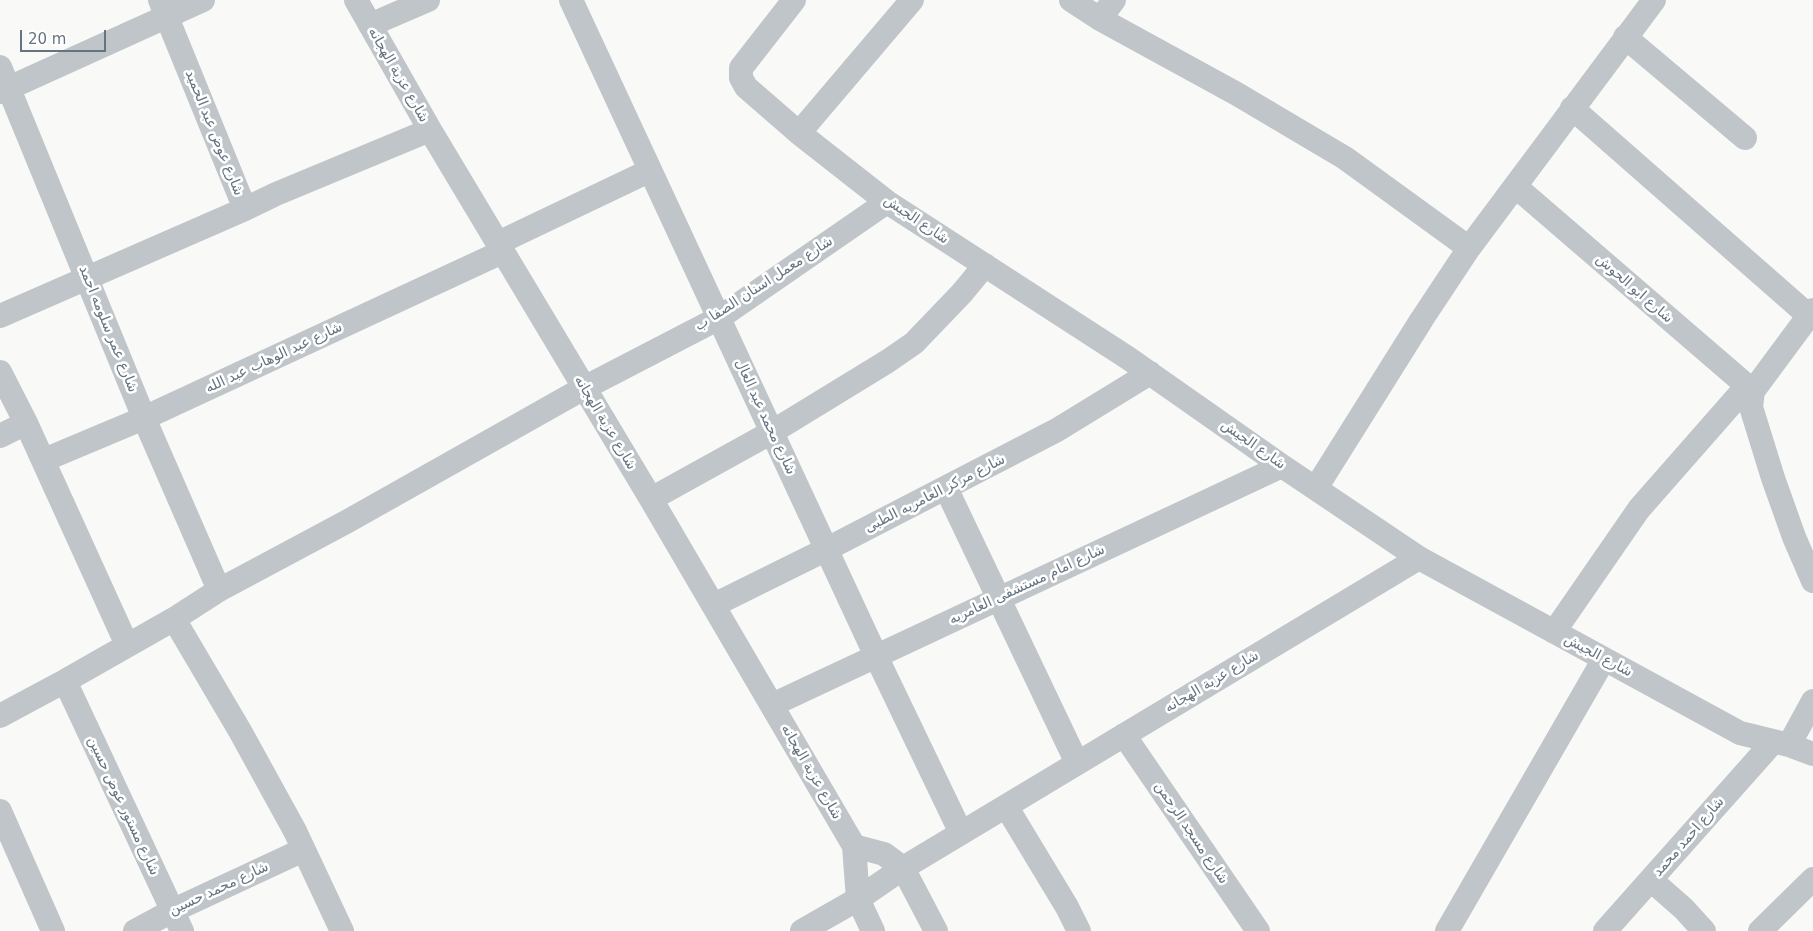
<!DOCTYPE html>
<meta charset="utf-8">
<style>
body{margin:0}
#map{position:relative;width:1813px;height:931px;overflow:hidden;background:#f9f9f7;font-family:"DejaVu Sans",sans-serif}
canvas{display:block}
.scale{position:absolute;left:20px;top:30px;width:86px;height:22px;box-sizing:border-box;border:2px solid #667481;border-top:0;padding-left:6px;font-size:15px;line-height:18px;white-space:nowrap;color:#667481;-webkit-text-stroke:4px #fff;paint-order:stroke}
</style>
<div id="map">
<canvas width="1813" height="931"></canvas>
<div class="scale">20 m</div>
</div>
<script>
const c = document.querySelector('canvas').getContext('2d');
c.lineJoin = 'round';
const shape = rows => new Path2D(rows.map(r => 'M' + r).join(''));
function stroke(path, color, width, dash) { c.strokeStyle = color; c.lineWidth = width; c.lineCap = dash ? 'butt' : 'round'; c.setLineDash(dash || []); c.stroke(path); }
function label(font, color, halo, rows, align = 'center') {
  c.font = font + ' "DejaVu Sans",Vazirmatn,sans-serif'; c.lineWidth = 5; c.setLineDash([]); c.textBaseline = 'middle'; c.strokeStyle = halo; c.fillStyle = color; for (const [text, x, y, turn = 0] of rows) {
    c.save(); c.translate(x, y); c.rotate((+turn || 0) * Math.PI / 180); c.textAlign = isNaN(turn) ? turn : align; if (halo) c.strokeText(text, 0, 0); c.fillText(text, 0, 0); c.restore();
  }
}
stroke(shape([
 [160,0,245,209],
 [356,0,430,130,651,499,854,846,858,899,873,931],
 [571,0,876,656,961,833],
 [794,0,741,68,741,78,746,87,799,133,887,202,1128,358,1282,466,1419,558,1740,733,1789,745,1813,754],
 [1071,0,1100,19,1237,94,1345,158,1469,248],
 [1100,19,1114,0],
 [370,25,428,0],
 [1625,37,1745,138],
 [0,67,144,418,219,590],
 [0,92,203,0],
 [1572,108,1809,316],
 [799,133,912,0],
 [1515,186,1753,391],
 [498,243,649,171],
 [1813,310,1753,391,1751,407,1773,478,1794,537,1813,581],
 [0,316,245,209,276,194,430,130],
 [0,372,26,423,127,645],
 [0,436,26,423],
 [44,460,144,418,502,252],
 [946,488,1077,763],
 [1316,488,1422,319,1469,248,1654,0],
 [651,499,772,432,888,361,914,343,962,293,985,265],
 [714,605,827,549,1057,430,1150,373],
 [174,619,240,731,295,831,342,931],
 [1554,632,1639,509,1747,386],
 [65,681,182,931],
 [772,705,1282,466],
 [0,716,65,681,174,619,219,590,348,521,584,388,719,318,887,202],
 [1124,735,1258,931],
 [1789,745,1813,701],
 [1006,806,1067,907,1079,931],
 [0,811,53,931],
 [854,846,884,854,903,868,936,931],
 [1651,880,1684,909,1704,931],
 [135,931,172,911,303,850],
 [802,931,858,899,903,868,1419,558],
 [1447,931,1604,659],
 [1605,931,1773,742],
 [1760,931,1813,879]
]), '#c0c5c9', 24);
label('14px', '#667481', '#fff', [
 ["شارع عزبة الهجانه",398,75,60],
 ["شارع عوض عبد الحميد",214,133,68],
 ["شارع الجيش",916,220,34],
 ["شارع معمل اسنان الصفا ب",764,284,-33],
 ["شارع ابو الحوش",1634,289,41],
 ["شارع عمر سلومه احمد",108,329,68],
 ["شارع عبد الوهاب عبد الله",274,358,-25],
 ["شارع محمد عبد العال",765,417,65],
 ["شارع عزبة الهجانه",605,423,59],
 ["شارع الجيش",1253,445,35],
 ["شارع مركز العامريه الطبى",935,494,-27],
 ["شارع امام مستشفى العامريه",1027,585,-25],
 ["شارع الجيش",1598,656,28],
 ["شارع عزبة الهجانه",1212,682,-31],
 ["شارع عزبة الهجانه",811,772,60],
 ["شارع مستور عوض حسين",123,806,65],
 ["شارع مسجد الرحمن",1191,833,56],
 ["شارع احمد محمد",1689,837,-49],
 ["شارع محمد حسين",219,889,-25]
]);
</script>
